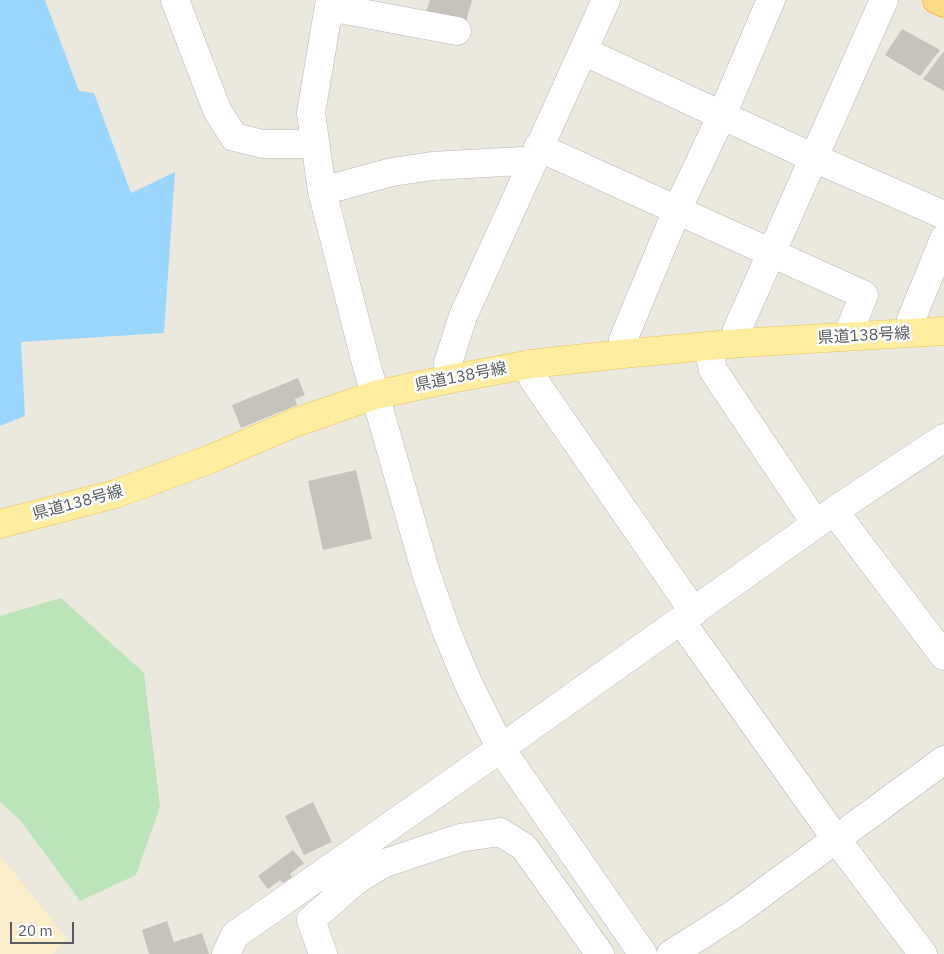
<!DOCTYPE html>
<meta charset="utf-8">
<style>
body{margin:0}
#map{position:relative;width:944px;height:954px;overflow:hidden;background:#ebe8de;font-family:"IBM Plex Sans",sans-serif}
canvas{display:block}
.scale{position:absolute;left:10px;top:922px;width:64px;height:22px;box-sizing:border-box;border:2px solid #585c60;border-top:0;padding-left:6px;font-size:15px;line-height:18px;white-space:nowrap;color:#585c60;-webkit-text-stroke:4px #fff;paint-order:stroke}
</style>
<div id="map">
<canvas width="944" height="954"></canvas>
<div class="scale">20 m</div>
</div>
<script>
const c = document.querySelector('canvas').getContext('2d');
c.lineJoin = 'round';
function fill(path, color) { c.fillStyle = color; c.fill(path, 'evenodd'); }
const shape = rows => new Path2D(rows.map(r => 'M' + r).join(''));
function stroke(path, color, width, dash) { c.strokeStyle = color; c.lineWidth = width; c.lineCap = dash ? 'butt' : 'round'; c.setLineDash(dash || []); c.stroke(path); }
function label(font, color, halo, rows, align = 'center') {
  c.font = font + ' "IBM Plex Sans","Noto Sans JP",sans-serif'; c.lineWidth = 5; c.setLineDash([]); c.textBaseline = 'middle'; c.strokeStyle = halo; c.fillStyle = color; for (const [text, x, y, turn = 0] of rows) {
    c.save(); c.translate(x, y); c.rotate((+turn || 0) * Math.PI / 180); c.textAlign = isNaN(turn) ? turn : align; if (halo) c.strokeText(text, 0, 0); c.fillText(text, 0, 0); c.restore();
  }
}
fill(shape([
 [61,598,144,673,160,807,136,875,80,901,20,820,0,802,0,616]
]), '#bbe4ba');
fill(shape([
 [0,856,68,939,52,954,0,954]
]), '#faeecb');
fill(shape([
 [0,0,45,0,79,91,94,93,131,193,175,172,164,333,21,342,25,416,0,426]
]), '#9bd6ff');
fill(shape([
 [430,0,472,0,466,21,425,15],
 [902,29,940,50,920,76,885,55],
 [944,51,944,91,923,79],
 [298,378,305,395,295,399,297,405,241,428,232,405],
 [356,470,372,539,323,550,308,481],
 [313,802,332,842,304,855,285,816],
 [293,850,304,863,290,874,292,877,283,883,280,880,268,889,258,876],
 [167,921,174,942,202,933,209,954,149,954,142,930]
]), '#c6c3bc');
const minor = shape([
 [175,0,217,110,234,137,263,144,315,144],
 [330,0,311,113,322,191,366,363,426,573,446,630,468,683,501,749,643,954],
 [329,7,457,31],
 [583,51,814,158,944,215],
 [538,147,864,295,852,324,850,336],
 [322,191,392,172,432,166,522,161,532,164,606,0],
 [908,333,911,320,944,239],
 [741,343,737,330,884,0],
 [708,347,713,370,816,524],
 [622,354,623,340,677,210,722,115,771,0],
 [531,364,533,379,694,612],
 [450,379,448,363,463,316,532,164],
 [834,511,944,656],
 [681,621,836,839,923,954],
 [226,954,235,935,490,756,834,511,944,438],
 [323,954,311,920,354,882,382,864,460,838,500,832,524,847,600,954],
 [671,954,734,914,944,760]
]);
const major = shape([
 [0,524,115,494,208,460,294,423,375,395,450,379,531,364,622,354,741,343,944,331]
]);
const highway = shape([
 [937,0,944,3]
]);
stroke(minor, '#b5b7bc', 29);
stroke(major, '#f1c152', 29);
stroke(highway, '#ea9b00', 29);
stroke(minor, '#fff', 28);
stroke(major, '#ffeda0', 28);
stroke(highway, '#fddb84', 28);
label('16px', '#585c60', '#fff', [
 ["県道138号線",864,336,-3],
 ["県道138号線",461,377,-11],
 ["県道138号線",78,503,-15]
]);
</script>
